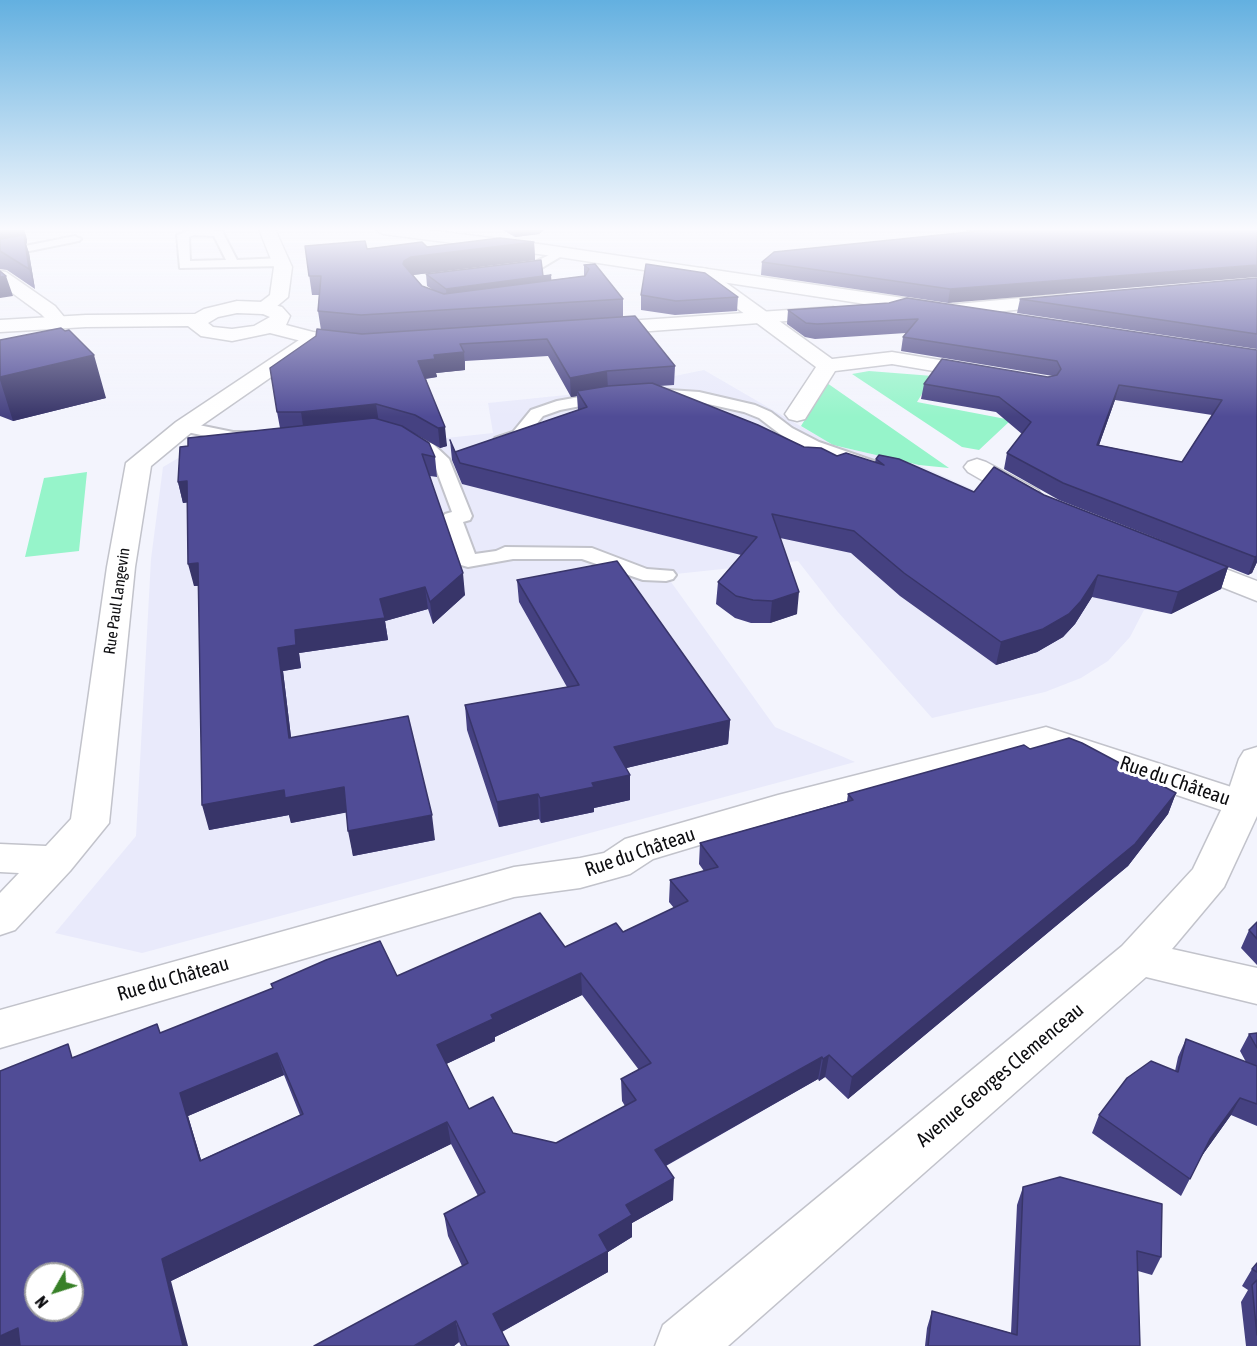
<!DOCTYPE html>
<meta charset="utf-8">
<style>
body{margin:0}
#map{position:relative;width:1257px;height:1346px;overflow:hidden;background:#f3f4fd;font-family:"Asap Condensed",sans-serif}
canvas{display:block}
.north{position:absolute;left:24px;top:1262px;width:60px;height:60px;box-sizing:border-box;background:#fff;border:2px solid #9e9e9f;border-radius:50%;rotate:231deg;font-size:16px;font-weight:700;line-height:24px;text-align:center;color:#0c0c0f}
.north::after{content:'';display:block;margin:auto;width:21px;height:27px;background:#378027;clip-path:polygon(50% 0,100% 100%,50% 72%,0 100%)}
</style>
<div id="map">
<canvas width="1257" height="1346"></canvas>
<div class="north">N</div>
</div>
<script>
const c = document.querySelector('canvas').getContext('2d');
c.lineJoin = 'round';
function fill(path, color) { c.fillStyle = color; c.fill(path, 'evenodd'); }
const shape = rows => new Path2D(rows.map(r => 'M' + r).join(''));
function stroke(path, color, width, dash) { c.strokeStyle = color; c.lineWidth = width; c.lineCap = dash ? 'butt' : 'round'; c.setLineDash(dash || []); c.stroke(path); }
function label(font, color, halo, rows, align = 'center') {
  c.font = font + ' "Asap Condensed",sans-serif'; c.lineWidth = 6; c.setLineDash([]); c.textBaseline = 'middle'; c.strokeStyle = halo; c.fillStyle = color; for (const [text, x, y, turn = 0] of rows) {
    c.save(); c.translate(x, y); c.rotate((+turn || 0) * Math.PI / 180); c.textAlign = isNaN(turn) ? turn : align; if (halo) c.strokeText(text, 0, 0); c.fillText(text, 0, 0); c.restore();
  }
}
fill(shape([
 [704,370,833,445,919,465,1188,587,1154,610,1144,610,1130,637,1108,661,1081,678,1045,692,932,718,837,611,798,561,666,575,775,727,855,762,142,953,55,933,136,836,151,559,163,467,187,453,244,431,272,433,383,424,437,439,493,433,488,403,595,392]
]), '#e9eafb');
fill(shape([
 [869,371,933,376,917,402,1011,420,979,450,962,447,852,374],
 [827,383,949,468,919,465,833,445,801,426],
 [87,472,79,551,25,557,44,478]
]), '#96f4ca');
const service = shape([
 [193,229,222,231,237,260,282,258,288,262,282,266,180,268,177,235,193,229],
 [194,235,214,236,226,260,190,261,189,237,194,235],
 [75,236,81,239,79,241,0,257,0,251,75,236],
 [561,249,567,252,565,254,540,269,511,273,505,269,511,265,533,263,561,249],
 [655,389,699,392,755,405,771,412,792,428,819,442,874,461,877,465,874,469,868,470,807,450,780,434,759,418,744,412,699,402,650,397,647,394,650,391,655,389],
 [607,392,615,397,612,400,560,410,543,416,525,438,507,446,501,447,493,442,495,438,513,432,531,410,557,401,607,392],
 [184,422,233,432,251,432,259,437,251,442,233,442,178,430,176,427,178,424,184,422],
 [405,433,433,444,449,459,472,516,470,520,463,522,475,554,496,551,505,547,592,548,647,569,673,571,676,575,673,579,666,581,643,580,582,559,513,559,468,567,461,565,443,518,445,514,452,512,433,461,421,452,399,441,397,438,399,435,405,433]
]);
const pedestrian = shape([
 [1046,727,1256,795,1257,812,1243,817,1230,813,1044,750,799,815,653,859,630,874,616,878,580,888,514,897,0,1048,0,1010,514,867,580,858,604,853,625,839,778,795,1046,727]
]);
const minor = shape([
 [259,229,275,229,292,267,288,297,270,312,263,314,256,312,253,308,270,295,274,267,259,229],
 [701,268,707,269,832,359,892,352,981,367,989,368,992,373,989,378,981,379,892,364,835,371,805,419,797,421,789,419,785,414,816,367,695,277,692,273,695,269,701,268],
 [0,271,6,272,55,306,65,318,59,327,45,327,42,323,45,318,41,314,0,284,0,271],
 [1064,294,1071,296,1073,300,1071,304,947,317,940,315,937,311,940,307,947,305,1064,294],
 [306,338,313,340,316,344,313,348,192,432,151,466,135,567,109,823,70,871,15,930,0,935,0,893,19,873,0,872,0,844,46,846,71,819,107,567,126,463,176,422,299,340,306,338],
 [977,459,986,462,1038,490,1042,496,1038,502,1029,504,1020,502,968,472,964,467,968,462,977,459],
 [1184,553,1257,581,1257,601,1174,568,1170,562,1174,556,1184,553],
 [1257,747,1257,816,1224,887,1172,949,1257,968,1257,1004,1146,977,728,1346,655,1346,663,1325,1122,946,1193,869,1224,804,1239,759,1244,751,1257,747]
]);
const tertiary = shape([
 [237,301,263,302,282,307,290,316,286,325,313,332,357,337,364,339,367,343,364,347,357,349,313,344,270,333,232,341,201,336,188,326,86,327,0,332,0,320,86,315,195,314,204,309,237,301],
 [237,313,263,314,270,317,254,326,232,329,213,327,208,323,218,317,237,313],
 [833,307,840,309,843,313,840,317,597,335,590,333,587,329,590,325,597,323,833,307]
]);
const secondary = shape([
 [375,229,420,229,546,245,937,303,944,305,947,309,944,313,937,315,546,255,383,234,375,229]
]);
stroke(service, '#c2c3cb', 4);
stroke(pedestrian, '#c2c3cb', 3);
stroke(minor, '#c2c3cb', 3);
stroke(tertiary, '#c2c3cb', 3);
stroke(secondary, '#c2c3cb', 3);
fill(service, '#fff');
fill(pedestrian, '#fff');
fill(minor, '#fff');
fill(tertiary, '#fff');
fill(secondary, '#fff');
fill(shape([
 [0,229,27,239,27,243,26,244,29,253,35,289,7,270,0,269],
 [501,229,545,229,539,234,515,237],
 [963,229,1257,229,948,303,761,275,762,262,971,232],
 [534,242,535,260,413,275,422,286,433,290,427,286,426,274,543,276,551,280,584,276,584,265,623,299,623,317,675,366,674,385,659,386,804,447,837,456,875,462,876,459,974,492,1044,495,1171,544,1059,500,1004,469,1007,453,1022,434,996,412,921,399,924,384,1048,377,1053,376,901,351,903,337,906,333,815,339,805,337,787,324,788,310,889,303,1257,350,1257,562,1252,573,1248,575,1228,567,1221,589,1171,614,1092,597,1075,624,1063,637,1037,652,996,665,900,596,851,553,780,538,797,614,770,623,751,623,735,618,716,604,718,582,741,555,462,484,452,460,450,440,455,452,578,410,577,396,571,397,548,356,465,361,465,370,436,373,437,377,426,379,447,446,440,448,415,434,435,457,437,477,430,476,465,595,433,624,428,609,385,621,388,640,299,653,301,668,283,671,291,737,435,840,353,856,347,812,291,823,289,815,209,830,198,586,194,586,188,502,183,503,178,482,188,446,280,428,277,412,316,336,321,330,318,311,319,295,312,295,305,246,367,249],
 [1115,400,1212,415,1182,462,1099,445],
 [1257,278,1257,349,1017,313,1020,299],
 [641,295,738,297,737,311,675,315,641,310],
 [0,340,106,398,13,421,0,416],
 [517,580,730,720,728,744,626,768,630,800,594,808,594,812,541,823,539,819,499,827,467,730,465,705,567,687,519,602],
 [1030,749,1176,793,1168,814,1128,866,848,1099,825,1077,819,1081,818,1079,666,1166,673,1200,632,1223,632,1237,608,1252,608,1272,502,1332,509,1346,461,1346,459,1342,454,1346,462,1266,448,1236,444,1214,478,1196,451,1144,171,1281,73,1057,160,1033,273,989,271,984,397,976,565,947,623,932,674,908,669,902,670,880,704,871,699,864,700,843,847,801,848,794],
 [582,995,639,1070,621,1079,622,1101,625,1106,556,1143,513,1133,469,1109,446,1064,495,1041,495,1037],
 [284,1075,300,1115,201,1160,188,1116],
 [1257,922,1257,965,1241,948,1249,930],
 [1257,1033,1257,1126,1231,1115,1201,1157,1181,1196,1092,1133,1099,1115,1175,1071,1178,1057,1186,1039,1246,1062,1240,1051,1249,1034],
 [1023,1187,1161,1257,1152,1275,1138,1271,1140,1346,925,1346,927,1328,932,1311,1011,1333,1017,1205],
 [1257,1263,1257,1346,1246,1346,1241,1302,1248,1290,1242,1286,1252,1269]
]), '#454181');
fill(shape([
 [0,229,24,229,27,239,27,243,26,244,29,253,35,289,29,269,0,249],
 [514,229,545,229,539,234,515,237],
 [534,242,535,260,413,275,403,264,404,261,411,257],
 [1257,265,1257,277,948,303,950,289],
 [551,275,552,287,447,301,446,289],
 [6,276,13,296,0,298,0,277],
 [464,352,465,370,436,373,437,377,420,379,418,361,434,355],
 [94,355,106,398,13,421,0,380,0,377],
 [607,371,608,390,577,391,577,396,571,397,570,378],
 [1119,385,1115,400,1093,462,1097,445],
 [376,404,379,423,304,432,301,412],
 [445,427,447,446,440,448,438,428],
 [187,481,192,502,183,503,178,482],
 [1257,556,1257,562,1252,573,1248,575,1255,557],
 [198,563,203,585,194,586,188,564],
 [1228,567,1221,589,1171,614,1178,592],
 [463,573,465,595,433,624,430,602],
 [1098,575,1092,597,1075,624,1063,637,1037,652,996,665,1001,642],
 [425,587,428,609,385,621,388,640,299,653,301,668,283,671,294,762,289,738,278,648,295,630,380,599],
 [799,592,797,614,770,623,772,601],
 [730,720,728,744,614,771,614,747],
 [630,775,630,800,594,808,594,812,541,823,540,798,592,783],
 [344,787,349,812,291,823,289,815,209,830,202,805,284,790],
 [1176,793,1168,814,1128,866,848,1099,852,1077],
 [538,794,539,819,499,827,497,802],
 [432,815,435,840,353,856,348,831],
 [581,973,582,995,495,1037,495,1041,440,1067,437,1045,491,1015],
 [277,1053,284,1075,188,1116,208,1183,200,1161,180,1093],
 [829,1055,825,1077,819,1081,823,1059],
 [822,1057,818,1079,654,1172,655,1150],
 [1240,1098,1231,1115,1201,1157,1181,1196,1210,1139],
 [447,1122,451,1144,171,1281,188,1346,183,1346,162,1259],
 [674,1178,673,1200,632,1223,632,1237,608,1252,608,1272,496,1335,493,1314,599,1235,626,1205],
 [456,1321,459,1342,454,1346,414,1346],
 [18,1328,29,1346,0,1346,0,1336]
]), '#383569');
const building = shape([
 [998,229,1257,229,1257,265,950,289,762,262,774,252,998,229],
 [24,235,29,269,0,251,0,239,24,235],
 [500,238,534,242,411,257,404,261,403,264,422,286,444,294,585,276,589,269,584,265,595,264,623,299,361,315,318,311,321,276,309,276,305,246,365,241,367,249,422,242,427,247,500,238],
 [541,260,543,276,551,275,446,289,426,274,541,260],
 [646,264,705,273,738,297,676,301,641,295,646,264],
 [0,271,6,276,0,277,0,271],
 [1257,278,1257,334,1020,299,1257,278],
 [907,298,1257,350,1257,556,1255,557,1063,483,1007,453,1031,422,999,397,924,384,942,359,1048,377,1057,375,1061,369,1057,361,903,337,918,319,817,324,806,323,788,310,889,303,907,298],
 [1119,385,1222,400,1182,462,1097,445,1119,385],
 [635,316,675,366,607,371,570,378,547,339,460,344,464,352,434,355,435,359,418,361,445,427,438,428,415,415,376,404,301,412,277,412,270,368,316,336,317,329,362,334,635,316],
 [61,328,65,331,69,330,94,355,0,377,0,340,61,328],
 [652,383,758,425,804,447,821,448,837,456,846,453,884,465,876,459,879,455,899,459,974,492,994,467,1044,495,1228,567,1178,592,1098,575,1081,601,1069,614,1043,629,1001,642,904,573,854,531,772,514,799,592,772,601,753,600,736,596,718,582,757,537,460,463,450,440,455,452,587,407,577,391,608,386,652,383],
 [374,418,402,426,429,443,435,457,422,454,463,573,430,602,425,587,380,599,385,618,295,630,296,645,278,648,289,738,408,716,432,815,348,831,344,787,285,798,284,790,202,805,198,563,188,564,187,481,178,482,180,447,188,446,188,438,374,418],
 [617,561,730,720,614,747,630,775,592,783,594,787,540,798,538,794,497,802,465,705,579,685,517,580,617,561],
 [1069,738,1082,743,1176,793,1135,844,852,1077,829,1055,823,1059,822,1057,655,1150,674,1178,626,1205,632,1215,599,1235,608,1251,493,1314,509,1346,467,1346,456,1321,414,1346,314,1346,468,1263,444,1214,485,1192,447,1122,162,1259,183,1346,20,1346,18,1328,0,1336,0,1071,68,1044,72,1058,157,1024,160,1033,273,988,271,984,326,960,380,941,397,976,540,913,565,947,616,923,623,932,688,901,670,880,718,867,700,843,853,800,848,794,1024,745,1030,749,1069,738],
 [581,973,651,1063,621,1079,636,1100,556,1143,513,1133,493,1097,469,1109,437,1045,493,1019,491,1015,581,973],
 [277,1053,303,1114,200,1161,180,1093,277,1053],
 [36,1274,72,1274,72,1310,36,1310,36,1274],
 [1257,922,1257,939,1249,930,1257,922],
 [1257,1033,1257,1048,1249,1034,1257,1033],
 [1186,1039,1257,1066,1257,1104,1240,1098,1210,1139,1190,1179,1099,1115,1127,1078,1151,1061,1178,1072,1186,1039],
 [1060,1177,1162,1204,1161,1257,1137,1251,1140,1346,928,1346,932,1311,1017,1335,1023,1187,1060,1177],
 [1257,1263,1257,1272,1252,1269,1257,1263],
 [1257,1280,1257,1335,1252,1285,1257,1280]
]);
fill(building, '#504c96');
stroke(building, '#383569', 1.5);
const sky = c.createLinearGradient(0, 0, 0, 417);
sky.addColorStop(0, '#63b0e0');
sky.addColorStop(0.55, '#fafafe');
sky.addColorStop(1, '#fafafe00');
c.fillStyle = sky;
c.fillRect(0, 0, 1257, 417);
label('16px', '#0c0c0f', '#fff', [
 ["Rue Paul Langevin",117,601,-82]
]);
label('20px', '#0c0c0f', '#fff', [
 ["Rue du Château",1175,781,19],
 ["Rue du Château",640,852,-19],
 ["Rue du Château",173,979,-16],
 ["Avenue Georges Clemenceau",1000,1075,-40]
]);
</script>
